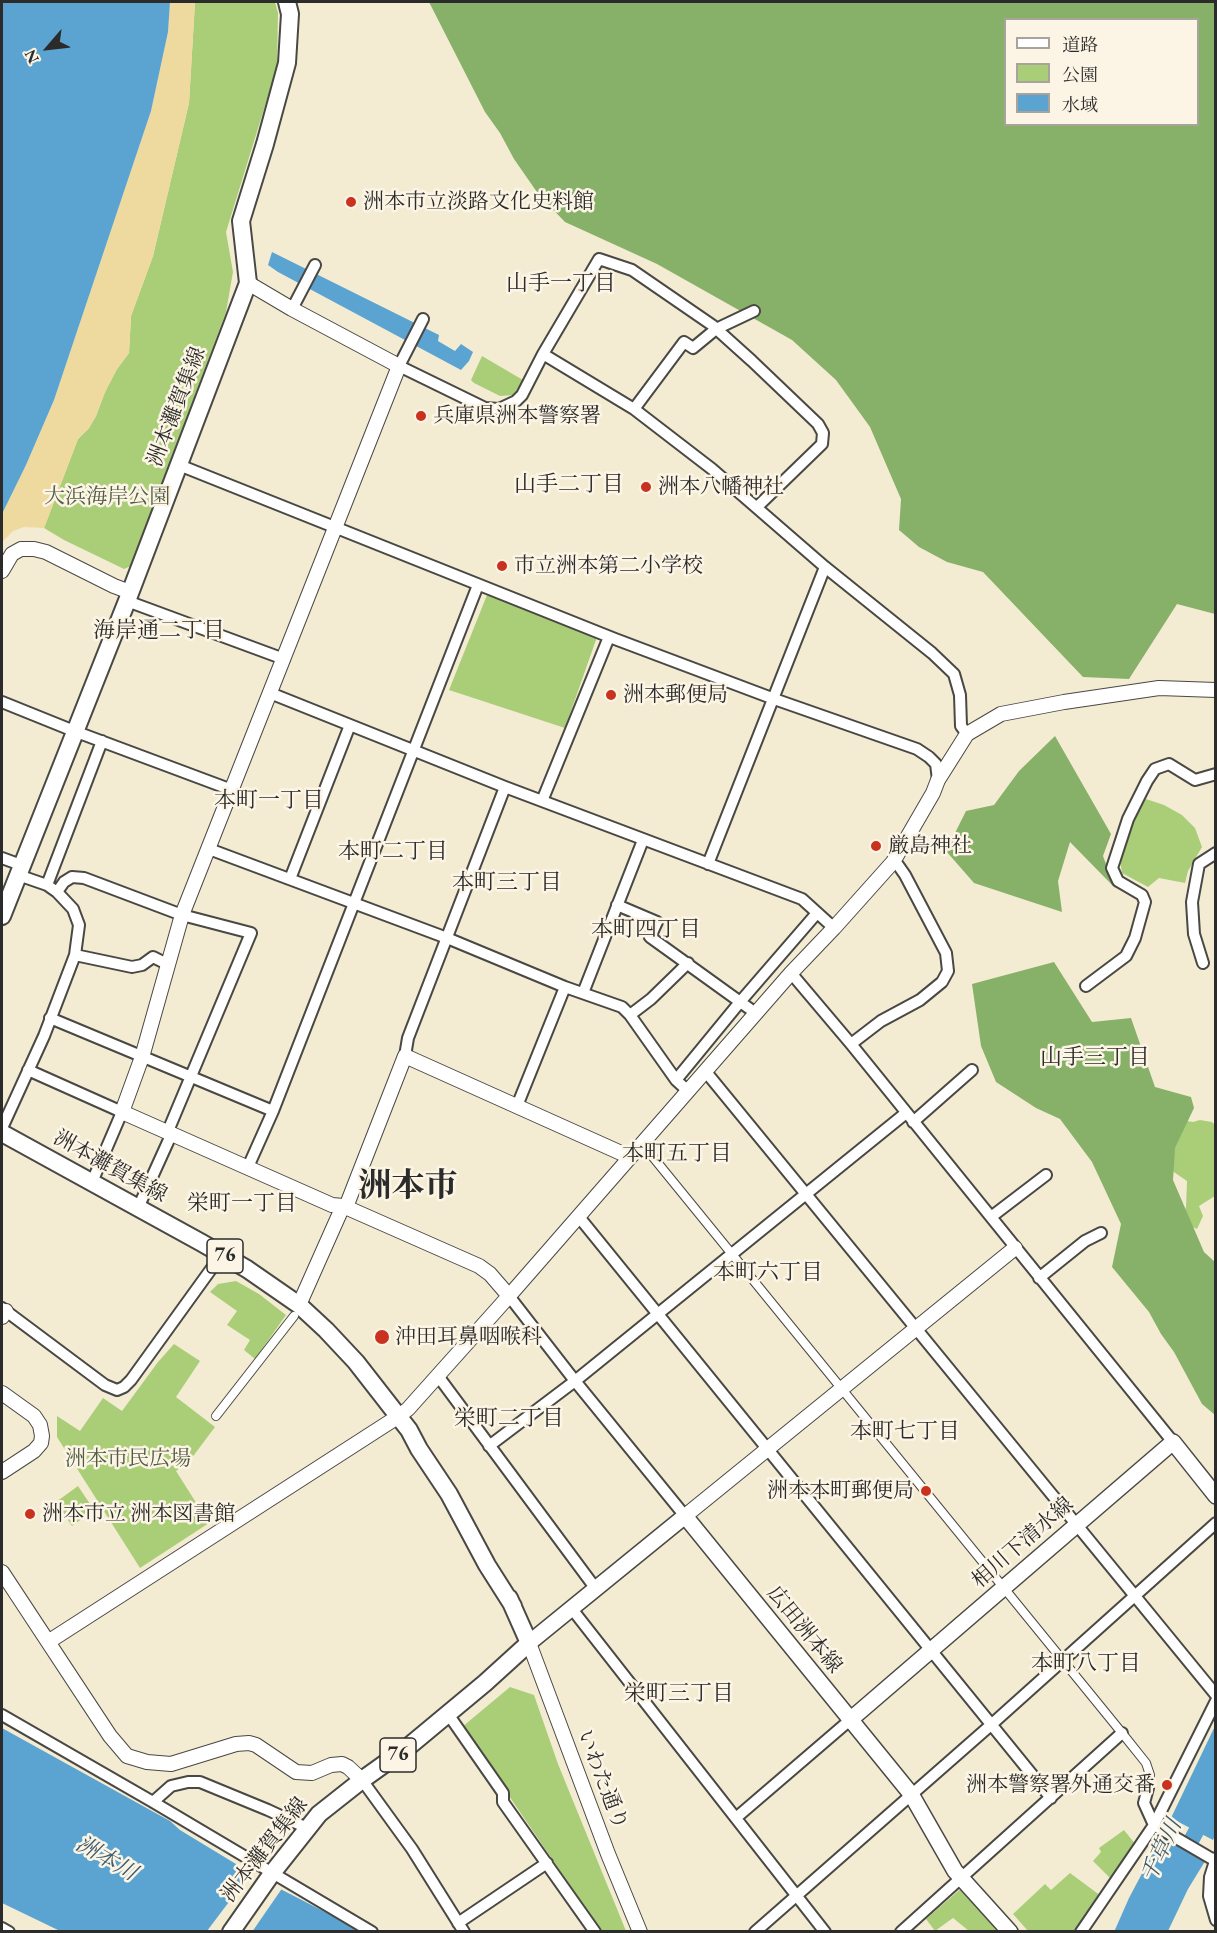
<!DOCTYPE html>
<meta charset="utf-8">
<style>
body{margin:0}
#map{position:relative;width:1217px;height:1933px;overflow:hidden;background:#f3ecd3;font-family:"EB Garamond","Noto Serif JP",serif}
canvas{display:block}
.frame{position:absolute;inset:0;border:3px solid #2b2b2b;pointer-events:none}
.legend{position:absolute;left:1004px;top:18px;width:195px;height:108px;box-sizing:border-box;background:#fcf5e5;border:2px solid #a8a49b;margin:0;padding:8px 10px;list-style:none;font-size:18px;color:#2b2b2b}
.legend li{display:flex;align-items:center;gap:12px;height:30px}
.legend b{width:30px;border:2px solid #a8a49b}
.north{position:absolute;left:18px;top:18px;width:60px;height:60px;-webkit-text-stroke:4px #fcf5e5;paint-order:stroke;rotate:242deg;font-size:16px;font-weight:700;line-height:24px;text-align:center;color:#2b2b2b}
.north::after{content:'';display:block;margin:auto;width:21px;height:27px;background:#2b2b2b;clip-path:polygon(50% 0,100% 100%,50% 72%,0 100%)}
</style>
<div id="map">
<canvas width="1217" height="1933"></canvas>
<div class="frame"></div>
<ul class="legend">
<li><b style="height:8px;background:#fff"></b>道路</li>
<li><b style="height:16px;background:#aace77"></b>公園</li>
<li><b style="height:16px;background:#5ba4d2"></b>水域</li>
</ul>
<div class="north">N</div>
</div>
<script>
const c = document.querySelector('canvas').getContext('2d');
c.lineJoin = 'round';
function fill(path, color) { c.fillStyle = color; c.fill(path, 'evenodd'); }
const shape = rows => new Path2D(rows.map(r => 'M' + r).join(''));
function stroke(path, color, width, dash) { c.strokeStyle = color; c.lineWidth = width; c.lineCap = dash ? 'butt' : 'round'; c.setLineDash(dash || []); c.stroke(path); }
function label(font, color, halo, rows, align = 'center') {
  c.font = font + ' "EB Garamond","Noto Serif JP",serif'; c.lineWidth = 5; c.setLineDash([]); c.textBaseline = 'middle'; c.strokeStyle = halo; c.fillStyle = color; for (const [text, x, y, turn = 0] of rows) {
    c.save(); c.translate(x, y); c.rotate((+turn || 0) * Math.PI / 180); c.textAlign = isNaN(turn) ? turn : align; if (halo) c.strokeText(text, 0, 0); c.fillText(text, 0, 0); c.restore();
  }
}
fill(shape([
 [195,2,275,2,278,13,277,67,226,232,233,272,226,312,131,566,124,569,64,540,44,528,78,439,89,428,96,416,105,392,117,369,129,353,131,316,153,256,189,103],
 [482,356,523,380,515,395,500,396,474,383,471,380],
 [489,590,597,637,565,728,449,690],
 [1146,799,1164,805,1182,815,1195,828,1202,847,1188,871,1185,883,1159,878,1148,887,1122,873,1120,860,1134,814],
 [1176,1119,1193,1122,1200,1120,1212,1122,1215,1125,1215,1196,1199,1206,1203,1216,1197,1229,1182,1222,1186,1207,1187,1181,1165,1166],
 [236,1281,259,1294,286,1315,255,1359,244,1350,250,1340,227,1325,237,1311,210,1292,218,1284],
 [174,1344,200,1361,176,1397,215,1427,188,1463,176,1471,209,1523,140,1568,57,1437,57,1416,80,1431,103,1398,122,1411,158,1362],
 [78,1486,94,1510,72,1526,56,1502],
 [510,1687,534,1695,558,1764,626,1931,601,1931,462,1727],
 [1124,1830,1136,1845,1112,1880,1093,1861,1101,1852,1099,1848],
 [1070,1873,1101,1896,1077,1931,1028,1931,1013,1914,1045,1884,1051,1890],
 [964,1886,1010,1931,969,1931,953,1918,935,1931,926,1919]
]), '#aace77');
fill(shape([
 [429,2,1215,2,1215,614,1177,604,1129,679,1083,677,983,572,947,562,919,547,899,530,901,499,870,427,836,380,792,340,657,264,565,222,539,195,514,159,500,133,485,112],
 [1006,20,1198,20,1198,124,1006,124],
 [1055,736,1111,834,1103,856,1115,888,1070,842,1058,881,1062,912,974,883,946,851,966,811,994,805,1019,771],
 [1054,962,1092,1022,1131,1018,1155,1087,1191,1097,1194,1108,1175,1148,1173,1180,1204,1252,1215,1262,1215,1415,1202,1404,1174,1352,1161,1334,1149,1312,1112,1267,1121,1224,1092,1162,1060,1119,1036,1108,996,1082,981,1046,972,984]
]), '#87b168');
fill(shape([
 [170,2,195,2,189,103,153,256,131,316,129,353,117,369,105,392,96,416,89,428,78,439,44,528,24,527,13,531,2,542,2,514,26,465,54,400,151,111,168,32]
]), '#eeda9e');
fill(shape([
 [2,2,170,2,168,32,151,111,54,400,26,465,2,514],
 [272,252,439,335,438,341,455,351,461,344,473,352,469,361,461,370,278,272,268,265],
 [1215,1726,1216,1833,1213,1840,1171,1818],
 [2,1728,170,1821,180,1830,259,1878,362,1931,60,1931,2,1903],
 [1164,1832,1207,1858,1188,1889,1168,1931,1114,1932,1129,1898]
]), '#5ba4d2');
fill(shape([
 [253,1870,283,1887,252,1932,207,1931]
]), '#f3ecd3');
stroke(shape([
 [1180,1861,1205,1815,1216,1789]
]), '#5ba4d2', 16);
const pedestrian = shape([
 [648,1151,1122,1733,1146,1763,1150,1775,1148,1788],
 [216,1416,294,1316]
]);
const minor = shape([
 [292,309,315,265],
 [423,319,399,366,485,408,499,409,516,401,522,395,543,354,599,259,632,270,712,325,752,361,818,424,823,433,822,444,757,507],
 [543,354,634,409,712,469,825,567,932,653,954,674,960,695,961,726,967,734],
 [634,409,684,342,693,348,716,329,754,311],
 [179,465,615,639,777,700,917,749,929,757,936,764,938,780],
 [127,601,284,659],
 [270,693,505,787,802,899,834,928],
 [2,702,74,731,232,790],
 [542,801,609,637],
 [209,849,447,938,565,987,622,1007,630,1015,676,1080,688,1091],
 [2,858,21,865],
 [708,864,825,567],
 [290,879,350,725],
 [47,885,102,741],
 [57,892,64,882,72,877,84,878,182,915,251,933,168,1131],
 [617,905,657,922,650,937,750,1009],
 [75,955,132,967,142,965,153,957,167,964],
 [1203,963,1194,934,1192,902,1199,864,1216,853],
 [791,973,851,1044,1173,1442],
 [1086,986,1126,956,1135,938,1145,902,1142,895,1118,881,1112,868,1128,819,1147,781,1155,769,1169,764,1195,780,1216,774],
 [583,993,643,840],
 [630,1015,651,999,688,963],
 [50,1018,273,1111],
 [851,1044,881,1021,920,1000,942,982,948,971,946,953,905,875,898,865,893,862],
 [405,1056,408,1038,505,787],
 [28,1070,122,1112,92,1182],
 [706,1072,1216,1695],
 [676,1080,740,1002,817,913],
 [517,1106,565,987],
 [913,1122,972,1070],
 [2,1128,44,1036,75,955,79,925,73,909,57,892,47,885,18,875],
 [248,1167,273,1111,478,585],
 [138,1208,172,1133],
 [579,1217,1051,1798],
 [991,1217,1046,1175],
 [1039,1278,1085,1241,1101,1233],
 [509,1296,575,1381,685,1516],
 [2,1308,105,1385,117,1390,124,1387,131,1380,222,1254],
 [438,1376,596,1589],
 [489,1446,575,1381,906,1113],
 [572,1609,825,1932],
 [448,1714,503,1793,503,1802,595,1932],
 [2,1715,153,1802,372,1932],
 [362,1780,412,1849,464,1932],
 [1148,1788,1144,1803,1154,1825,1214,1860],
 [153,1802,171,1786,188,1782,200,1782,268,1810,307,1828],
 [737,1817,850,1720],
 [1216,1858,1210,1877,1209,1896,1216,1920],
 [458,1923,547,1863],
 [2,1928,9,1932],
 [755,1932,992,1724,1216,1523],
 [901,1932,1122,1733],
 [1081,1932,1154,1825,1216,1701]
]);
const tertiary = shape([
 [2,571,12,554,21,549,34,549,46,552,114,586,130,592],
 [346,1207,405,1056,630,1157],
 [509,1296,791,973,834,928,893,862,933,793,938,780,967,734,1001,714,1064,702,1159,688,1216,690],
 [299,1305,343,1206],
 [2,1317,6,1311],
 [2,1393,34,1416,40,1425,42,1436,41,1443,34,1451,2,1472],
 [685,1516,1015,1248],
 [2,1572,110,1736,127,1756,147,1762,171,1764,236,1744,249,1743,256,1745,296,1772,312,1773,331,1765,342,1764,348,1767,362,1780],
 [48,1642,399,1416,408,1409,509,1296,490,1274,479,1266,343,1206,332,1205,122,1112,142,1057,182,915,399,366,292,309,248,283],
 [529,1643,608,1854,640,1932]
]);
const secondary = shape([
 [529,1643,685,1516,911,1794,955,1871,1010,1932],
 [850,1720,1173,1442,1216,1496]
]);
const primary = shape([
 [2,916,127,601,248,283,241,221,265,144,287,63,290,14,287,2],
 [2,1133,202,1243,247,1269,299,1305,326,1330,356,1362,409,1430,419,1449,449,1494,487,1565,513,1606],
 [231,1932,273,1872,319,1814,362,1780,408,1747,485,1683,529,1643,509,1598]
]);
stroke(pedestrian, '#494844', 10);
stroke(minor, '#494844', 14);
stroke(tertiary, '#494844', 16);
stroke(secondary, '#494844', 18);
stroke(primary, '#494844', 20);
stroke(pedestrian, '#fff', 8);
stroke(minor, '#fff', 10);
stroke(tertiary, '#fff', 14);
stroke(secondary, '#fff', 15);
stroke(primary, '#fff', 16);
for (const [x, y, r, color] of [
 [351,202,6,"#c8321e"],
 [421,416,6,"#c8321e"],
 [646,487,6,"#c8321e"],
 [502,566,6,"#c8321e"],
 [611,695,6,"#c8321e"],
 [876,846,6,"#c8321e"],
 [382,1337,8,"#c8321e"],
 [926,1491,6,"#c8321e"],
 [30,1514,6,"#c8321e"],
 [1167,1785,6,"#c8321e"]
]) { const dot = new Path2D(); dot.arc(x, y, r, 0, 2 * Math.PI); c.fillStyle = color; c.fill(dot); stroke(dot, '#fcf5e5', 2); }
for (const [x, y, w] of [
 [225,1256,36],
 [398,1755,36]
]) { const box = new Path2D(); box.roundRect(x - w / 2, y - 17, w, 34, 4.5); c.fillStyle = '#fcf5e5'; c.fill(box); stroke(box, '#2b2b2b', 1.5); }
label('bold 20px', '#2b2b2b', null, [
 ["76",225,1256],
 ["76",398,1755]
]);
label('21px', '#2b2b2b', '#fcf5e5', [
 ["洲本市立淡路文化史料館",363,202],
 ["兵庫県洲本警察署",433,416],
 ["洲本八幡神社",658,487],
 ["市立洲本第二小学校",514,566],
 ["洲本郵便局",623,695],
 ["厳島神社",888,846],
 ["沖田耳鼻咽喉科",395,1337],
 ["洲本本町郵便局",914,1491,"right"],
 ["洲本市立 洲本図書館",42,1514],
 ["洲本警察署外通交番",1155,1785,"right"]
], 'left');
label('21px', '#2b2b2b', '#fcf5e5', [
 ["洲本灘賀集線",177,407,-69],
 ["洲本灘賀集線",110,1167,29],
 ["相川下清水線",1023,1543,-41],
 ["広田洲本線",804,1630,51],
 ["いわた通り",602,1780,69],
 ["洲本灘賀集線",265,1850,-52]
]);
label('21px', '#515c42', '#fcf5e5', [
 ["大浜海岸公園",107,497],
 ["洲本市民広場",128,1459]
]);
label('22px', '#2b2b2b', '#fcf5e5', [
 ["山手一丁目",561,284],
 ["山手二丁目",569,485],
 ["海岸通二丁目",159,631],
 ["本町一丁目",269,801],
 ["本町二丁目",393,852],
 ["本町三丁目",507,883],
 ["本町四丁目",646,930],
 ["山手三丁目",1095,1058],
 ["本町五丁目",677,1154],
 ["栄町一丁目",242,1204],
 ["本町六丁目",768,1273],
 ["栄町二丁目",509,1419],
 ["本町七丁目",905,1432],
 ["本町八丁目",1086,1664],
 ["栄町三丁目",679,1694]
]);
label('italic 22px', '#3e5b6e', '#fcf5e5', [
 ["千草川",1162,1851,-65],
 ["洲本川",106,1859,30]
]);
label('bold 33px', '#2b2b2b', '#fcf5e5', [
 ["洲本市",408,1187]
]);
</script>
